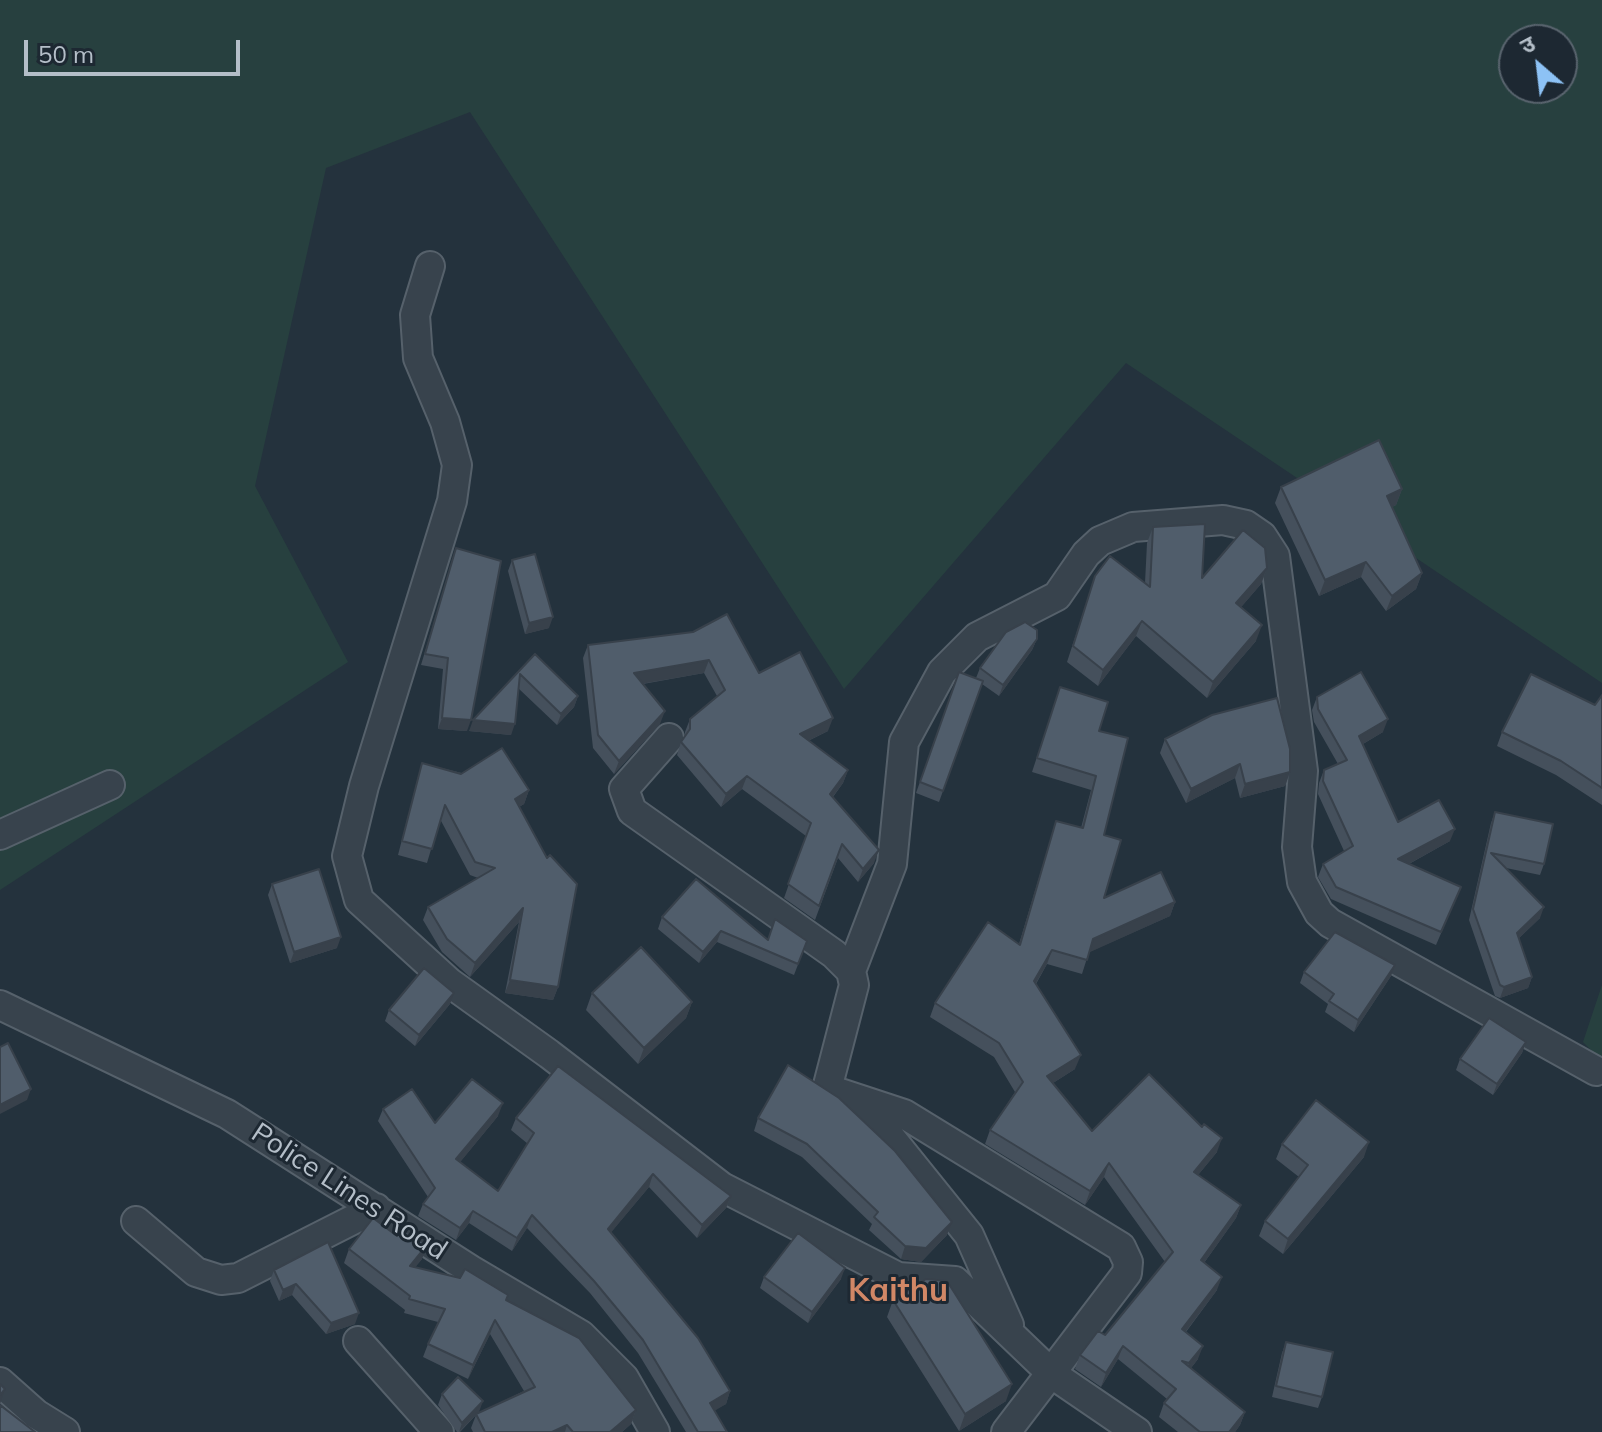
<!DOCTYPE html>
<meta charset="utf-8">
<style>
body{margin:0}
#map{position:relative;width:1602px;height:1432px;overflow:hidden;background:#24323d;font-family:Mulish,"Noto Sans Devanagari",sans-serif}
canvas{display:block}
.north{position:absolute;left:1498px;top:24px;width:80px;height:80px;box-sizing:border-box;background:#1d2832;border:2px solid #59646e;border-radius:50%;rotate:332deg;font-size:22px;font-weight:700;line-height:32px;text-align:center;color:#b4bec8}
.north::after{content:'';display:block;margin:auto;width:28px;height:36px;background:#8dc2f5;clip-path:polygon(50% 0,100% 100%,50% 72%,0 100%)}
.scale{position:absolute;left:24px;top:40px;width:216px;height:36px;box-sizing:border-box;border:4px solid #b4bec8;border-top:0;padding-left:10px;font-size:24px;line-height:28px;white-space:nowrap;color:#b4bec8;-webkit-text-stroke:6px #1d2832;paint-order:stroke}
</style>
<div id="map">
<canvas width="1602" height="1432"></canvas>
<div class="north">उ</div>
<div class="scale">50 m</div>
</div>
<script>
const c = document.querySelector('canvas').getContext('2d');
c.lineJoin = 'round';
function fill(path, color) { c.fillStyle = color; c.fill(path, 'evenodd'); }
const shape = rows => new Path2D(rows.map(r => 'M' + r).join(''));
function stroke(path, color, width, dash) { c.strokeStyle = color; c.lineWidth = width; c.lineCap = dash ? 'butt' : 'round'; c.setLineDash(dash || []); c.stroke(path); }
function label(font, color, halo, rows, align = 'center') {
  c.font = font + ' Mulish,sans-serif'; c.lineWidth = 6; c.setLineDash([]); c.textBaseline = 'middle'; c.strokeStyle = halo; c.fillStyle = color; for (const [text, x, y, turn = 0] of rows) {
    c.save(); c.translate(x, y); c.rotate((+turn || 0) * Math.PI / 180); c.textAlign = isNaN(turn) ? turn : align; if (halo) c.strokeText(text, 0, 0); c.fillText(text, 0, 0); c.restore();
  }
}
fill(shape([
 [0,0,1602,0,1602,683,1126,363,844,689,470,112,326,168,255,486,348,662,0,890],
 [1514,40,1562,40,1562,88,1514,88],
 [1602,985,1602,1061,1583,1042]
]), '#27403f');
const minor = shape([
 [430,266,415,315,418,358,445,422,457,465,452,501,364,786,347,856,359,900,450,983,549,1054,722,1187,898,1277,955,1281,1052,1374,1137,1432],
 [669,738,624,789,632,811,834,954,851,971,854,985,828,1085,831,1090,904,1114,1121,1247,1128,1262,1127,1273,1006,1432],
 [0,835,110,785],
 [851,971,892,864,904,742,942,672,977,637,1057,596,1086,554,1100,541,1133,527,1223,520,1246,525,1262,536,1275,556,1303,771,1297,847,1302,882,1319,913,1330,923,1596,1071],
 [0,1005,227,1114,471,1270,581,1335,624,1378,655,1432],
 [862,1102,969,1235,1009,1325],
 [136,1221,196,1272,221,1280,238,1278,376,1208],
 [358,1341,439,1432],
 [0,1382,36,1414,65,1432]
]);
stroke(minor, '#56616b', 32);
stroke(minor, '#38434d', 28);
fill(shape([
 [1281,487,1402,489,1396,505,1392,507,1422,573,1416,589,1386,611,1361,577,1319,596,1275,503],
 [1153,527,1202,578,1267,568,1261,584,1241,607,1256,641,1207,698,1136,636,1098,686,1067,662,1095,576,1145,583,1147,543],
 [456,548,467,731,438,729,443,669,421,665],
 [512,560,549,628,525,634,508,571],
 [693,632,759,673,828,731,808,741,848,770,843,783,833,797,874,863,858,882,838,858,815,920,784,898,806,836,742,789,721,807,677,755,681,742,685,736,685,732,690,719,717,696,704,673,643,684,660,724,614,774,593,748,583,658,588,645],
 [1037,639,1032,650,999,696,982,684,939,802,916,793,959,672,976,678,980,668],
 [535,654,578,696,574,707,557,725,518,688,511,735,469,731],
 [1060,687,1099,731,1104,835,1104,898,1175,902,1170,916,1089,952,1082,974,1047,964,1036,984,1075,1069,1053,1083,1092,1131,1217,1152,1198,1175,1241,1205,1236,1218,1204,1263,1217,1290,1186,1332,1198,1359,1191,1368,1245,1412,1240,1425,1235,1432,1178,1432,1159,1417,1164,1403,1167,1399,1118,1359,1101,1387,1075,1369,1080,1355,1105,1335,1165,1262,1104,1177,1085,1205,985,1144,990,1130,1015,1092,994,1057,930,1017,935,1003,1019,944,1056,821,1081,828,1091,790,1032,772],
 [1602,695,1602,805,1556,775,1497,746,1502,732,1595,705],
 [1317,697,1383,732,1363,744,1398,822,1450,841,1409,864,1461,887,1436,945,1331,899,1318,877,1323,864,1344,851,1318,794,1319,783,1324,770,1338,764,1314,722,1312,710],
 [1165,739,1290,772,1285,786,1240,798,1235,778,1186,803,1160,753],
 [422,763,529,790,524,804,519,807,558,987,553,1000,505,993,519,922,470,977,442,952,423,920,428,907,478,878,470,875,440,819,427,863,398,855,418,777],
 [1495,812,1544,864,1540,875,1506,868,1540,918,1519,938,1532,977,1528,988,1500,998,1495,996,1469,920,1491,823],
 [272,884,337,948,290,963,268,895],
 [662,917,768,940,807,941,794,975,717,942,699,963,658,929],
 [1304,972,1391,976,1354,1032,1325,1012,1328,1004,1300,983],
 [592,993,692,1002,686,1018,638,1064,586,1010],
 [450,1004,415,1046,385,1021,389,1010],
 [1526,1042,1522,1053,1493,1095,1456,1070,1460,1059],
 [788,1065,947,1235,921,1262,901,1259,869,1230,872,1224,802,1157,754,1131,758,1118],
 [383,1109,435,1123,498,1116,460,1162,498,1191,528,1144,511,1130,516,1118,731,1196,726,1208,697,1238,649,1187,611,1232,730,1391,726,1404,714,1410,727,1432,686,1432,638,1353,590,1293,527,1228,512,1251,469,1223,456,1240,418,1216,423,1204,428,1197,378,1121],
 [1282,1144,1364,1157,1283,1254,1259,1236,1265,1221,1299,1177,1276,1159],
 [328,1242,355,1324,326,1334,292,1295,279,1301,270,1281,274,1270],
 [349,1249,422,1259,415,1267,508,1295,506,1300,636,1410,631,1424,622,1432,473,1432,471,1428,476,1415,460,1432,457,1432,438,1405,442,1394,479,1412,478,1413,524,1391,490,1334,468,1379,423,1357,428,1344,438,1322,404,1313,405,1310,344,1263],
 [764,1277,841,1279,808,1323,760,1288],
 [893,1300,1006,1401,959,1431,887,1317],
 [1286,1342,1322,1397,1318,1408,1272,1397,1282,1353]
]), '#45505c');
fill(shape([
 [1402,489,1396,505,1381,512,1387,496],
 [1366,562,1361,577,1319,596,1325,580],
 [1267,568,1261,584,1231,619,1236,603],
 [1422,573,1416,589,1386,611,1392,596],
 [553,617,549,628,525,634,529,623],
 [1142,621,1136,636,1098,686,1103,670],
 [1262,625,1256,641,1207,698,1213,682],
 [1037,639,1032,650,999,696,1003,685],
 [709,660,704,673,629,686,634,673],
 [578,696,574,707,557,725,561,714],
 [665,711,660,724,614,774,619,761],
 [442,718,471,720,467,731,438,729],
 [833,718,828,731,795,747,800,734],
 [1388,719,1383,732,1354,749,1359,736],
 [473,720,515,724,511,735,469,731],
 [1240,764,1235,778,1186,803,1191,789],
 [848,770,843,783,825,807,830,794],
 [1290,772,1285,786,1240,798,1245,784],
 [747,776,742,789,721,807,726,794],
 [529,790,524,804,510,812,515,799],
 [1455,829,1450,841,1394,872,1398,859],
 [879,850,874,863,858,882,863,869],
 [1175,902,1170,916,1088,953,1093,939],
 [1544,907,1540,918,1513,944,1517,933],
 [523,908,519,922,470,977,475,963],
 [721,931,717,942,699,963,703,952],
 [341,937,337,948,290,963,294,952],
 [1052,950,1047,964,1029,995,1034,981],
 [1395,965,1391,976,1354,1032,1358,1020],
 [1532,977,1528,988,1500,998,1504,987],
 [510,980,558,987,553,1000,505,993],
 [454,993,450,1004,415,1046,419,1035],
 [692,1002,686,1018,638,1064,644,1048],
 [1526,1042,1522,1053,1493,1095,1497,1084],
 [1081,1055,1075,1069,1042,1090,1047,1076],
 [31,1089,27,1100,0,1114,0,1105],
 [503,1103,498,1116,452,1172,456,1159],
 [1222,1138,1217,1152,1189,1186,1194,1172],
 [1369,1142,1364,1157,1283,1254,1288,1239],
 [1109,1163,1104,1177,1085,1205,1090,1191],
 [653,1174,649,1187,604,1241,608,1229],
 [731,1196,726,1208,697,1238,702,1225],
 [1241,1205,1236,1218,1196,1274,1201,1260],
 [473,1211,469,1223,456,1240,460,1228],
 [532,1215,527,1228,512,1251,517,1238],
 [952,1222,947,1235,921,1262,901,1259,905,1246],
 [427,1245,422,1259,405,1280,410,1266],
 [845,1268,841,1279,808,1323,812,1312],
 [1222,1277,1217,1290,1177,1343,1182,1329],
 [296,1284,292,1295,279,1301,283,1290],
 [359,1313,355,1324,326,1334,331,1323],
 [495,1320,490,1334,468,1379,473,1365],
 [1123,1346,1118,1359,1101,1387,1106,1373],
 [1203,1346,1198,1359,1184,1377,1189,1363],
 [1012,1384,1006,1401,959,1431,965,1414],
 [5,1389,0,1404,0,1395],
 [730,1391,726,1404,706,1416,710,1403],
 [483,1401,479,1412,459,1432,462,1423],
 [636,1410,631,1424,622,1432,610,1432],
 [1245,1412,1240,1425,1235,1432,1229,1432],
 [567,1425,565,1432,552,1432]
]), '#38414b');
const building = shape([
 [1379,440,1402,489,1387,496,1422,573,1392,596,1366,562,1325,580,1281,487,1379,440],
 [1205,524,1202,578,1243,530,1265,548,1267,568,1236,603,1262,625,1213,682,1142,621,1103,670,1073,646,1095,576,1110,556,1150,587,1153,527,1205,524],
 [456,548,501,561,471,720,442,718,448,658,425,654,456,548],
 [535,554,553,617,529,623,512,560,535,554],
 [727,614,759,673,800,652,833,718,800,734,848,770,830,794,879,850,863,869,842,844,819,906,788,884,811,823,747,776,726,794,681,742,690,729,690,719,725,690,709,660,634,673,665,711,619,761,598,735,588,645,693,632,727,614],
 [1025,622,1037,630,1037,639,1003,685,980,668,1006,632,1025,622],
 [535,654,578,696,561,714,520,674,515,724,473,720,535,654],
 [959,672,983,681,943,791,920,782,959,672],
 [1361,672,1388,719,1359,736,1398,822,1439,800,1455,829,1398,859,1461,887,1441,932,1336,887,1323,864,1353,846,1323,781,1324,770,1347,760,1318,709,1317,697,1361,672],
 [1531,674,1595,705,1602,695,1602,788,1561,761,1502,732,1531,674],
 [1060,687,1108,702,1099,731,1128,738,1104,835,1121,840,1104,898,1161,872,1175,902,1093,939,1087,960,1052,950,1034,981,1081,1055,1047,1076,1092,1131,1149,1074,1202,1127,1204,1124,1222,1138,1194,1172,1241,1205,1201,1260,1222,1277,1182,1329,1203,1346,1189,1363,1182,1361,1245,1412,1229,1432,1200,1432,1164,1403,1176,1389,1123,1346,1106,1373,1080,1355,1098,1331,1105,1335,1173,1252,1109,1163,1090,1191,990,1130,1023,1082,999,1043,935,1003,988,922,1020,945,1056,821,1083,828,1096,776,1037,758,1060,687],
 [1277,698,1290,749,1290,772,1245,784,1240,764,1191,789,1165,739,1212,715,1277,698],
 [502,748,529,790,515,799,547,858,550,855,577,884,558,987,510,980,523,908,475,963,447,939,428,907,495,868,475,862,445,805,432,849,402,841,422,763,461,774,502,748],
 [1495,812,1553,824,1544,864,1491,853,1544,907,1517,933,1532,977,1504,987,1500,985,1473,909,1495,812],
 [319,869,341,937,294,952,272,884,319,869],
 [696,879,768,940,775,919,807,941,798,964,721,931,703,952,662,917,696,879],
 [1335,932,1395,965,1358,1020,1329,1001,1334,994,1304,972,1335,932],
 [641,947,692,1002,644,1048,592,993,641,947],
 [424,968,454,993,419,1035,389,1010,424,968],
 [1489,1018,1526,1042,1497,1084,1460,1059,1489,1018],
 [8,1043,31,1089,0,1105,0,1047,8,1043],
 [788,1065,839,1098,895,1151,952,1222,926,1248,905,1246,874,1217,878,1212,807,1144,758,1118,788,1065],
 [558,1066,731,1196,702,1225,653,1174,608,1229,698,1338,730,1391,710,1403,727,1432,698,1432,643,1340,594,1281,532,1215,517,1238,473,1211,460,1228,423,1204,435,1188,383,1109,412,1089,435,1123,472,1079,503,1103,456,1159,498,1191,534,1133,516,1118,558,1066],
 [1316,1100,1369,1142,1288,1239,1265,1221,1308,1165,1282,1144,1316,1100],
 [373,1218,397,1236,402,1229,427,1245,410,1266,460,1278,465,1269,508,1295,506,1300,579,1338,636,1410,610,1432,573,1432,567,1425,552,1432,485,1432,476,1414,535,1387,495,1320,473,1365,428,1344,445,1309,409,1299,410,1296,349,1249,373,1218],
 [798,1233,845,1268,812,1312,764,1277,798,1233],
 [328,1242,359,1313,331,1323,296,1284,283,1290,274,1270,328,1242],
 [926,1279,947,1281,1012,1384,965,1414,893,1300,926,1279],
 [1286,1342,1333,1352,1322,1397,1276,1386,1286,1342],
 [458,1377,483,1401,462,1423,442,1394,458,1377],
 [0,1384,5,1389,0,1395,0,1384],
 [0,1405,35,1432,0,1432,0,1405]
]);
fill(building, '#505d6b');
stroke(building, '#38414b', 2);
label('28px', '#b4bec8', '#1d2832', [
 ["Police Lines Road",349,1192,33]
]);
label('bold 32px', '#d18766', '#1d2832', [
 ["Kaithu",898,1291]
]);
</script>
